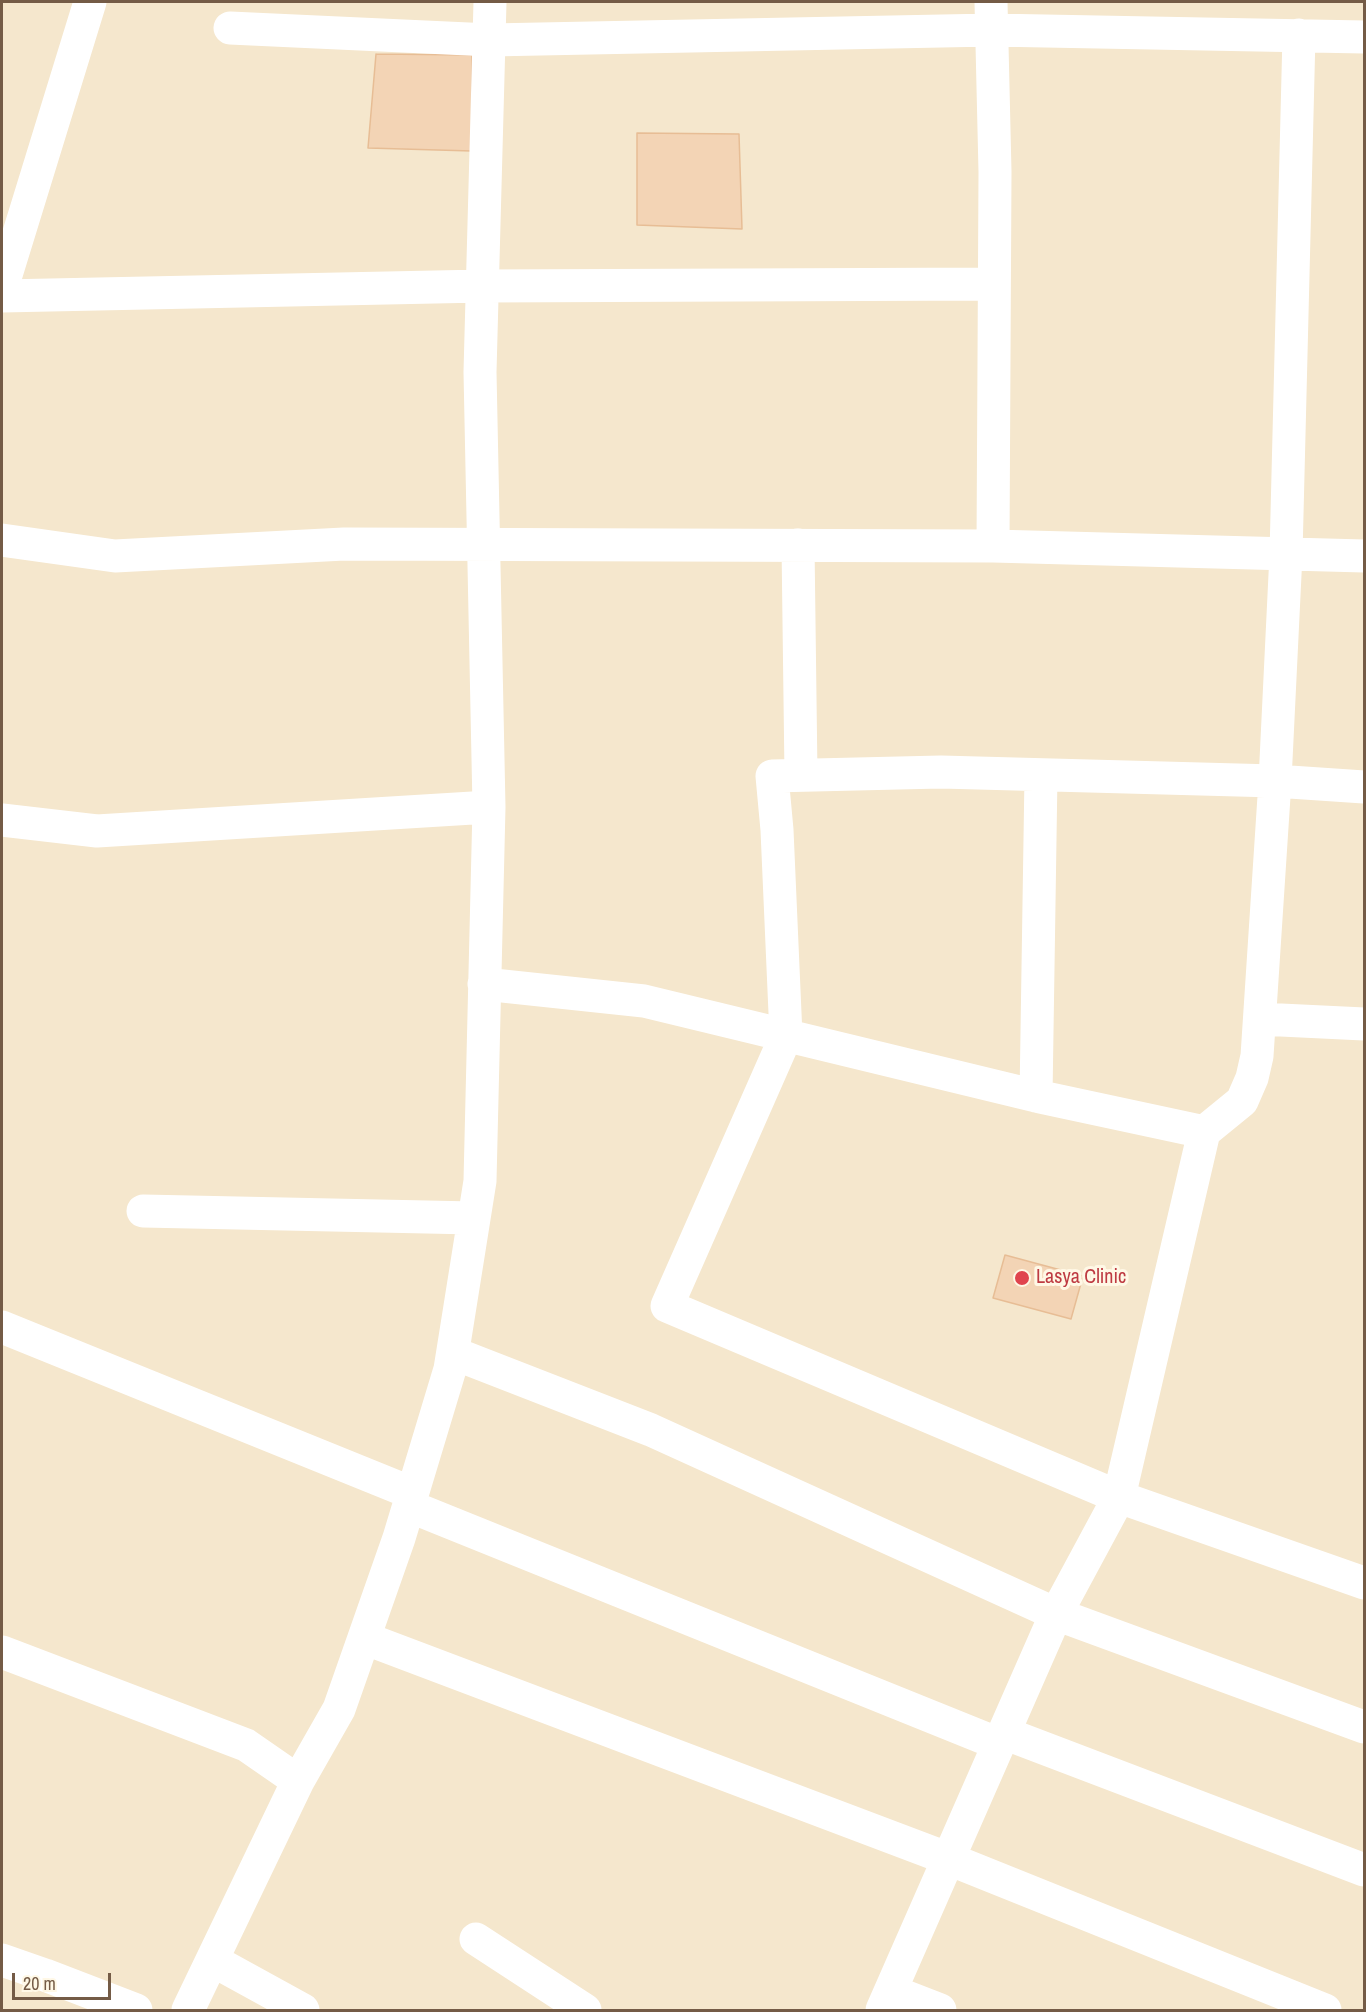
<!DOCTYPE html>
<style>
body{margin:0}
#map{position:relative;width:1366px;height:2012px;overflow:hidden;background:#fdf4df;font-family:"Archivo Narrow",sans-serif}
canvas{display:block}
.frame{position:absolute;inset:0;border:3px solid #745b46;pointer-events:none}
.scale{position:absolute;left:12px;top:1973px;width:99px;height:27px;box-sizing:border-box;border:3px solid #745b46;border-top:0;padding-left:8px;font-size:18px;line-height:21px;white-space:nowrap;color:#745b46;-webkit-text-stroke:4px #fff8e6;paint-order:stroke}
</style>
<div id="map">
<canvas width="1366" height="2012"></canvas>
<div class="frame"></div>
<div class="scale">20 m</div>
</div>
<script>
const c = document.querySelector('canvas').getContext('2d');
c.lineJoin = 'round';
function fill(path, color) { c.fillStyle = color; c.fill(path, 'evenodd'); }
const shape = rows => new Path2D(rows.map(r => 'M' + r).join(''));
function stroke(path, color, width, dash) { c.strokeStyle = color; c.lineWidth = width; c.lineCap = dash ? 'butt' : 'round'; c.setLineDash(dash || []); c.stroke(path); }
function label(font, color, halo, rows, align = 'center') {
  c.font = font + ' "Archivo Narrow",sans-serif'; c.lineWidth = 6; c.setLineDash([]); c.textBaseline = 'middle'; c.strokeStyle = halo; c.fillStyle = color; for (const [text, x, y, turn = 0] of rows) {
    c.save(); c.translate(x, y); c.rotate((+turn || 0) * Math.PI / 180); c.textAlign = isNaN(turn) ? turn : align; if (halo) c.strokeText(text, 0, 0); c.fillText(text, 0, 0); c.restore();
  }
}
fill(shape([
 [2,2,1364,2,1364,2010,2,2010]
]), '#f5e7cd');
const building = shape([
 [376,54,472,55,472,151,368,148,376,54],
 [637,133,739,134,742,229,637,225,637,133],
 [1005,1255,1083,1276,1071,1319,993,1298,1005,1255]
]);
fill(building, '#f3d4b5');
stroke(building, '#e7bd95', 1.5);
stroke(shape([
 [230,28,490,40,992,30,1364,37],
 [2,288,90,2],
 [2,296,483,286,994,284],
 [2,540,115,556,344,544,993,546,995,172,991,2],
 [798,545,801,775],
 [993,546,1364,556],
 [1364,787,1275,781,941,772,772,776,777,830,786,1036,667,1306,1119,1497,1056,1614,1364,1727],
 [2,820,97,831,489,807],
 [484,984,644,1001,1036,1096,1204,1132,1119,1497,1364,1583],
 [1260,1019,1364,1024],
 [1036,1096,1041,775],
 [1204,1132,1242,1101,1252,1078,1257,1056,1275,781,1286,554,1299,35],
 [143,1211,474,1218],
 [2,1327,412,1493],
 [453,1353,651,1430,1056,1614,882,2010],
 [409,1506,999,1744],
 [364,1638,949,1859,1325,2010],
 [2,1652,246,1745,298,1781],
 [1004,1733,1364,1870],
 [476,1939,585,2010],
 [2,1960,45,1975,136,2010],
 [212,1960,303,2010],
 [891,1991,940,2010],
 [188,2010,298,1781,339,1709,399,1538,450,1369,480,1181,489,807,480,372,490,2]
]), '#fff', 33);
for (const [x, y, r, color] of [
 [1022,1278,8,"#e0444e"]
]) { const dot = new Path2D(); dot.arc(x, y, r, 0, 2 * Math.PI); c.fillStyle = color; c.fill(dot); stroke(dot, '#fff8e6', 2); }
label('20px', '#be3a42', '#fff8e6', [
 ["Lasya Clinic",1036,1278]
], 'left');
</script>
